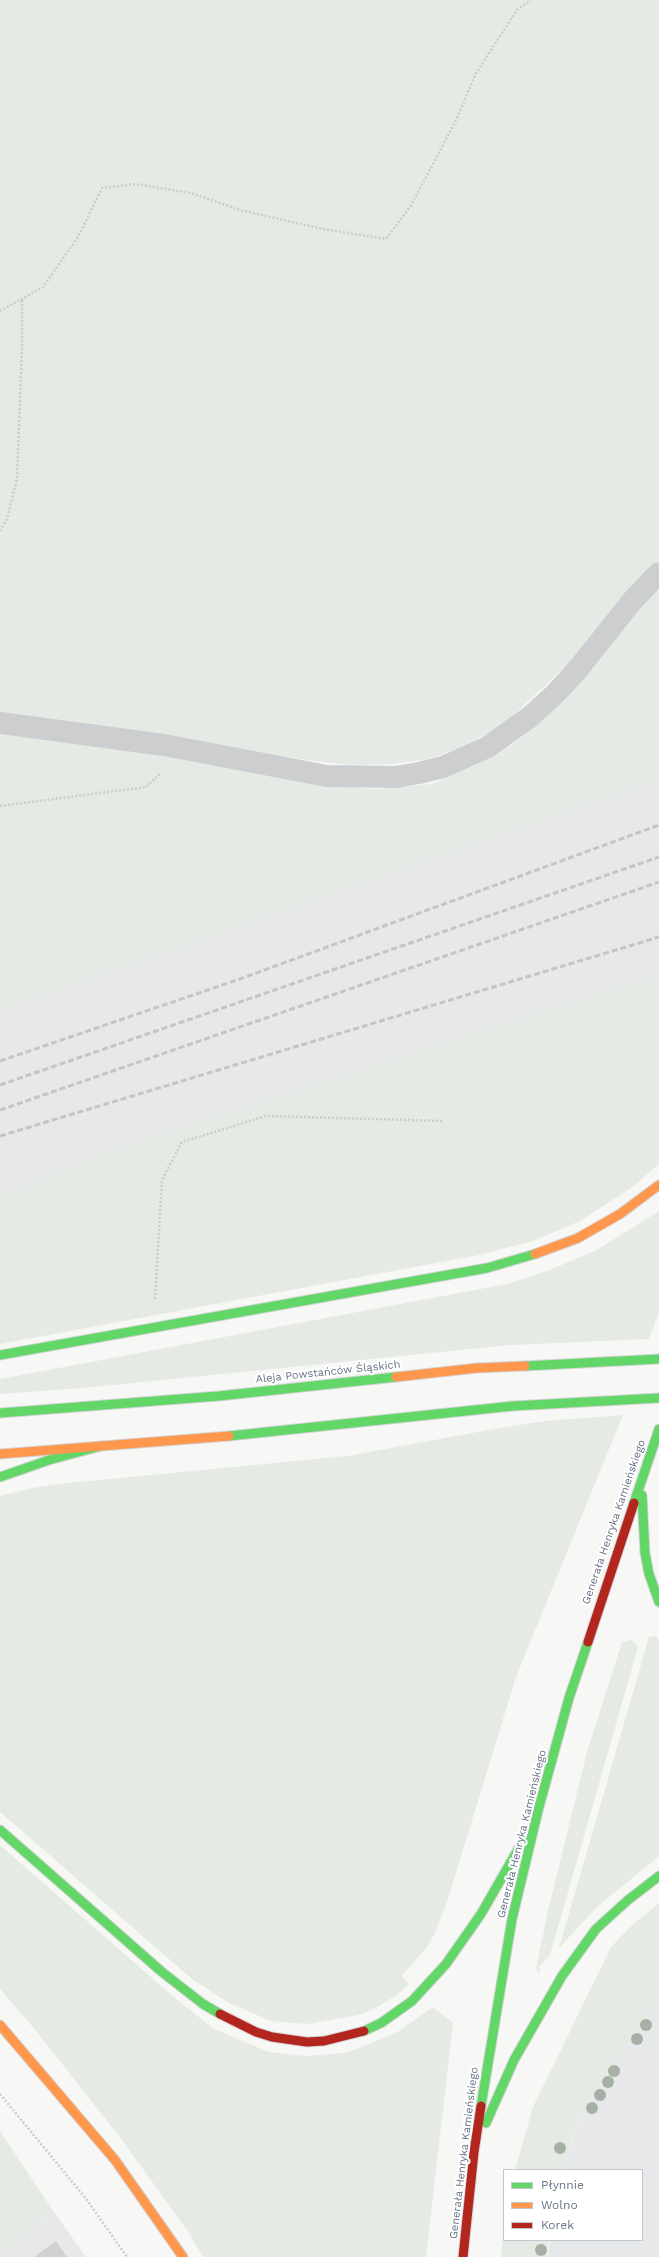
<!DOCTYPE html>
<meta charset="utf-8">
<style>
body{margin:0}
#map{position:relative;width:659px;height:2257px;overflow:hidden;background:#f7f7f6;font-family:"Work Sans",sans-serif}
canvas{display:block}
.legend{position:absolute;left:503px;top:2169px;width:140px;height:72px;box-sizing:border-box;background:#fff;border:1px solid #c3c7cf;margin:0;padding:5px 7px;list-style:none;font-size:12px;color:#687386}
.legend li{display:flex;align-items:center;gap:8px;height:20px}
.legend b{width:20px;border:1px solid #c3c7cf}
</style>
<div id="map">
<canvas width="659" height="2257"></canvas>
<ul class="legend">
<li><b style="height:5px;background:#63d668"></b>Płynnie</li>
<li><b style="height:5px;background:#ff974d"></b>Wolno</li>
<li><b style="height:5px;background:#b3261e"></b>Korek</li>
</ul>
</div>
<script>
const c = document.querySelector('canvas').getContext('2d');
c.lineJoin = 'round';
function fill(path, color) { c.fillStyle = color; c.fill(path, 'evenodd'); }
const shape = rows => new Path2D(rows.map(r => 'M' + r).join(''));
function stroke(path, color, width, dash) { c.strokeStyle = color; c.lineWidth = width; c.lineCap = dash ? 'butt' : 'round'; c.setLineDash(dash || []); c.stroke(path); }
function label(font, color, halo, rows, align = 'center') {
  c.font = font + ' "Work Sans",sans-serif'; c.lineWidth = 4; c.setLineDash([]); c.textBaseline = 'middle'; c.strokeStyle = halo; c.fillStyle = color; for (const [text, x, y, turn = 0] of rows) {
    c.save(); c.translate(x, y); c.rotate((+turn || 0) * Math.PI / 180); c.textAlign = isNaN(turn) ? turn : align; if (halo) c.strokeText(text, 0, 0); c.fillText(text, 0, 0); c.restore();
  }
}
fill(shape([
 [659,779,659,976,530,1015,111,1151,0,1197,0,1010],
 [659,1997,659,2257,548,2257,550,2240,642,2240,642,2170,564,2170,572,2141,589,2103],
 [54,2212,86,2257,0,2257,0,2253]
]), '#e7e8e9');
fill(shape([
 [0,0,659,0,659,560,570,662,517,712,492,732,457,749,428,759,394,764,349,765,276,756,0,714],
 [659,585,659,779,0,1010,0,731,205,761,312,784,377,789,432,784,498,754,516,742,554,709,566,699],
 [659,976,659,1164,631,1188,580,1221,533,1241,479,1255,0,1344,0,1197,111,1151,530,1015],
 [659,1211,659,1312,649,1339,511,1345,83,1388,0,1394,0,1379,507,1284,547,1271,595,1251],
 [623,1415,516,1677,447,1902,435,1933,426,1948,402,1976,409,1984,398,1994,374,2009,359,2015,307,2024,271,2021,229,2003,192,1979,0,1812,0,1496,33,1488,58,1484,347,1456,494,1429,545,1421],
 [655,1636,659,1640,659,1856,596,1908,559,1948,649,1637],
 [632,1640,638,1647,550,1955,539,1967,541,1971,538,1972,536,1969,547,1915,587,1752,622,1642],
 [0,1845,176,1999,214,2029,269,2052,306,2056,344,2053,357,2049,396,2033,433,2007,453,2023,426,2257,203,2257,187,2230,119,2136,36,2031,0,1989],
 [659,1903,659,1997,589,2103,572,2140,564,2170,515,2170,533,2107,611,1947,629,1928],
 [0,2131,54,2212,0,2253],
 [504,2226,504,2240,549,2240,547,2257,501,2257]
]), '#e6eae5');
fill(shape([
 [56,2241,67,2257,34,2257]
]), '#d0d2d2');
const fast = shape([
 [0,1355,487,1268,535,1254],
 [525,1366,659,1359],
 [0,1413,219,1396,396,1377],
 [229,1436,513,1406,659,1398],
 [0,1477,49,1460,101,1446],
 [642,1495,645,1553,649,1574,659,1602],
 [634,1503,659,1429],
 [0,1830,162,1972,203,2004,220,2014],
 [364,2031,381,2023,412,2001,446,1964,481,1914,524,1839],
 [481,2106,512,1919,539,1807,569,1698,588,1642],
 [486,2123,514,2060,562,1976,596,1929,628,1900,659,1876]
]);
const slow = shape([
 [535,1254,578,1238,620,1214,659,1185],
 [396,1377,477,1368,525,1366],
 [0,1454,229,1436],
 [0,2025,115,2160,183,2257]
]);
const jam = shape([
 [588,1642,634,1503],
 [220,2014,256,2032,272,2037,307,2042,324,2041,364,2031],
 [463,2257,474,2152,481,2106]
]);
stroke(fast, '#d4d5d6', 11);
stroke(slow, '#d4d5d6', 11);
stroke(jam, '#d4d5d6', 11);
stroke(shape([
 [0,311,43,287,78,237,102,188,135,184,191,193,240,210,323,229,386,239,410,207,432,166,458,116,475,75,517,10,531,0],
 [0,531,7,519,17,478,22,348,22,299],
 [0,806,146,787,161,773],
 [155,1299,162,1180,182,1142,266,1116,444,1121],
 [0,2094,87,2200,127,2257]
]), '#ccc', 2.5, [2, 2]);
stroke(shape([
 [0,723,164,745,327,776,396,777,419,773,443,767,488,747,531,716,556,693,578,669,633,600,659,573]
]), '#cdced0', 22);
stroke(fast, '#63d668', 9);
stroke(slow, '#ff974d', 9);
stroke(jam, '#b3261e', 9);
stroke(shape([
 [0,1061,240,979,659,825],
 [0,1085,659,857],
 [0,1110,659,882],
 [0,1136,659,937]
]), '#c4c5c6', 3, [6, 3]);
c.fillStyle = '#a6b1a5';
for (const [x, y] of [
 [646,2025],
 [637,2039],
 [614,2071],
 [608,2082],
 [600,2095],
 [592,2108],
 [560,2148],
 [541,2250]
]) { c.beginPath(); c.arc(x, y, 6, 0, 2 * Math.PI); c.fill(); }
label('11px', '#687386', '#fff', [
 ["Aleja Powstańców Śląskich",328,1372,-6],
 ["Generała Henryka Kamieńskiego",614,1522,-71],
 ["Generała Henryka Kamieńskiego",522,1834,-76],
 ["Generała Henryka Kamieńskiego",464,2153,-83]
]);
</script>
